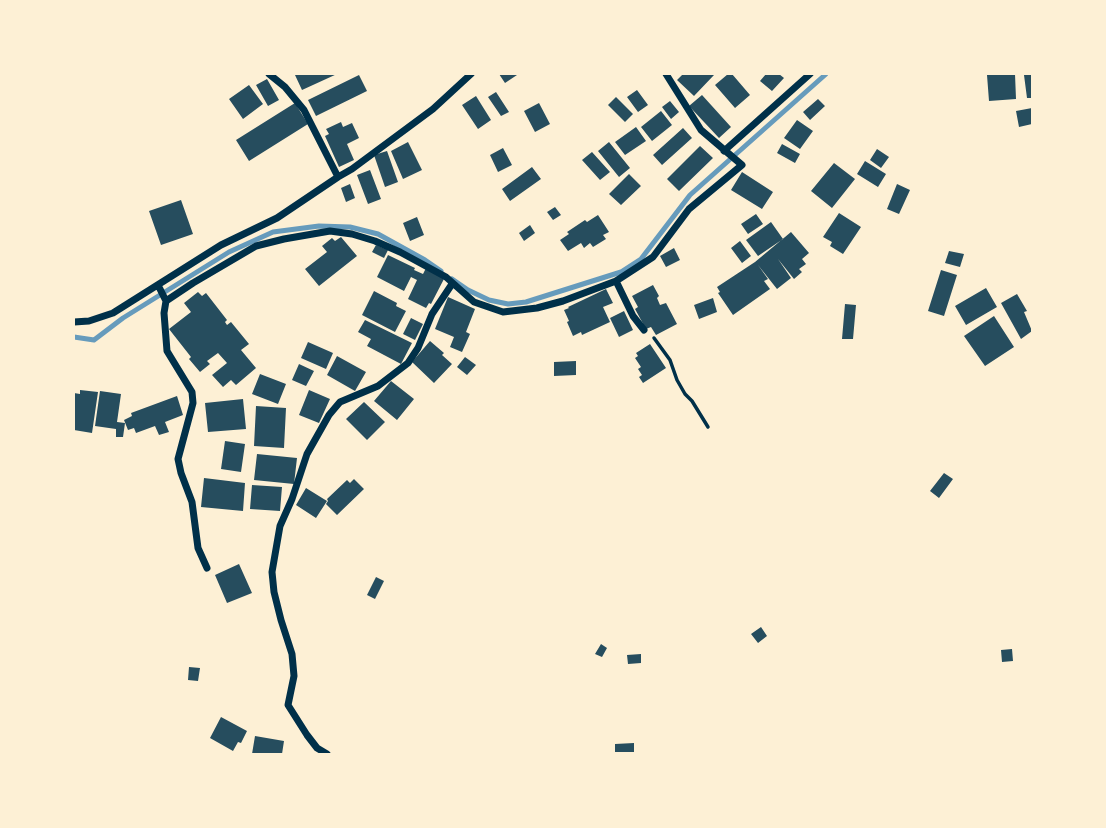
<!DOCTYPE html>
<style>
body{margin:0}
#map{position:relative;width:1106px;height:828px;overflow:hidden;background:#fdf0d5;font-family:"Noto Sans",sans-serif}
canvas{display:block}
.frame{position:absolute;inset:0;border:75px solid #fdf0d5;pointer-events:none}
</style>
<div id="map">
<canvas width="1106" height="828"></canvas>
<div class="frame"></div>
</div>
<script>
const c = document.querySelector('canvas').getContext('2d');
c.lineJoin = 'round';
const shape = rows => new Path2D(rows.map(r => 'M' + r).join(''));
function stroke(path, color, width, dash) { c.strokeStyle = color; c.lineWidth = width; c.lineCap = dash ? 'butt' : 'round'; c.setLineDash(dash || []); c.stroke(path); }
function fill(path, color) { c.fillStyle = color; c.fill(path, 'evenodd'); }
stroke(shape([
 [452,279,468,290,489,300,508,304,526,302,621,272,641,259,690,195,826,74],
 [74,337,94,340,123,318,229,252,273,232,319,226,350,227,378,234,425,260,441,271]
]), '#669bbc', 5);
fill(shape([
 [297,74,337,74,302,90,295,75],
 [499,74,516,74,517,75,505,83],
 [683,74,712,74,714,75,694,96,677,80],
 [728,74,732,74,750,95,735,108,715,85],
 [766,74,779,74,784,78,772,91,760,81],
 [1015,74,1016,99,989,101,987,75],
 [1032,74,1032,98,1027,98,1024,75],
 [359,75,367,91,316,116,308,100],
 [267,79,279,100,268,106,256,85],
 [249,85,263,104,243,119,229,99],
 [637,90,648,105,638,112,627,97],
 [496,92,509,112,501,116,488,97],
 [702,95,731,127,719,138,689,106],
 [476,96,491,120,478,129,462,105],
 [616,97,633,114,625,122,608,105],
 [818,99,825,106,810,120,803,112],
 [670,101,679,112,671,119,662,107],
 [295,103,308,124,249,161,236,140],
 [539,103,550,124,535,132,524,111],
 [1032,108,1032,124,1019,127,1016,111],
 [661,111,672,125,652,141,641,127],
 [797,120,813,131,800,149,784,138],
 [341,122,343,127,352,123,359,138,347,144,354,160,339,167,325,136,329,134,326,129],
 [636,127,646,141,625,155,615,142],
 [683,128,692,138,662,165,653,155],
 [408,142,422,170,403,179,391,151],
 [609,142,630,168,619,177,598,151],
 [782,144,800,154,795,163,777,153],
 [700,146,713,158,679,191,667,179],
 [503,148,512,165,498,172,490,155],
 [877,149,889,157,881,168,870,160],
 [387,151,398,182,385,187,374,155],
 [592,152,610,172,600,180,582,160],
 [865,161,886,174,878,187,857,174],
 [834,163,855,179,832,208,811,191],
 [532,167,541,179,510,201,502,189],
 [370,170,381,199,368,204,357,175],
 [742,172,773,192,762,209,731,190],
 [629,174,641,186,621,205,609,194],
 [350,184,355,198,346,202,341,188],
 [897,184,910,190,899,214,887,209],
 [181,200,193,234,161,245,149,211],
 [555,207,561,215,553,220,547,212],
 [839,213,861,227,843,254,830,246,832,242,823,237],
 [756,214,763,224,748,234,741,224],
 [598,215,609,232,603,235,606,239,593,247,590,243,584,248,581,243,568,251,560,240,569,234,567,232,585,220,587,222],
 [417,217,424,235,410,241,403,223],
 [771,222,783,239,758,256,746,240],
 [530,225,535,233,524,241,519,233],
 [791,232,809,253,802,259,806,264,799,269,802,272,794,279,778,259,791,278,777,289,758,265,768,279,764,281,770,289,733,315,718,293,720,292,717,287,755,262],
 [341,237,357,256,319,286,305,269,327,252,322,246,332,238,335,241],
 [740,241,751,256,742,263,731,248],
 [376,245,388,250,384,258,372,252],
 [674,248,680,260,666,267,660,256],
 [949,251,964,254,960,267,945,263],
 [388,255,415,268,414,270,423,274,426,268,445,277,431,304,429,303,426,308,408,299,417,280,411,277,404,291,377,277],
 [941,270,957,275,944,316,928,311],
 [653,285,659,296,657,298,660,305,666,303,677,324,656,335,651,327,646,329,635,309,638,307,632,296],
 [986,288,997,307,966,325,955,306],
 [606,289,613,303,603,307,610,322,582,335,581,332,573,336,567,322,569,321,564,310,569,308,568,307],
 [374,291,397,303,396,306,406,311,395,332,362,315],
 [198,292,202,296,206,293,227,320,225,322,227,325,231,322,249,344,241,350,256,368,236,385,231,380,223,387,212,375,227,363,218,353,207,361,210,364,200,372,189,359,191,357,169,329,191,312,184,303],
 [1017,294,1027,311,1024,312,1032,331,1021,339,1001,303],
 [448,297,475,309,466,332,470,334,462,352,450,347,454,337,435,329],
 [713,298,717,312,699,319,694,305],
 [845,304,856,305,853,339,842,339],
 [624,311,633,330,619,337,610,318],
 [994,316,1014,347,985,366,964,336],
 [411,318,423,324,415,340,403,334],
 [365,320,412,343,401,364,367,346,371,339,358,332],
 [430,341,444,353,442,355,452,364,434,383,412,362],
 [308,342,333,353,326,369,301,358],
 [650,344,666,368,643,383,639,377,642,375,638,369,641,367,635,358,638,356,636,353],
 [337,356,366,372,355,391,327,375],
 [465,357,476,365,467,375,457,367],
 [576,361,576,375,554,376,554,362],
 [299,364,314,371,306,386,292,380],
 [260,374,286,384,278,404,252,394],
 [391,381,414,399,397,420,374,401],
 [80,390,98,392,92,433,74,430,74,393,80,394],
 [309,390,330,399,319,423,299,415],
 [100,391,121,394,117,422,125,423,123,437,116,437,116,429,95,426],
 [177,396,183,415,165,422,169,432,159,435,155,426,136,433,134,428,128,430,124,420,132,416,131,413],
 [243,399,246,429,208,432,205,403],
 [364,402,385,422,367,440,346,419],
 [256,406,286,408,284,448,254,446],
 [225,441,245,444,241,472,221,469],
 [257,454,297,458,294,484,254,480],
 [944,473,953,479,939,498,930,491],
 [204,478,245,483,243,511,201,507],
 [354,479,364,489,337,515,326,504,328,501,327,499,347,480,350,483],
 [252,485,282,487,280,511,250,509],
 [306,488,327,501,316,518,296,505],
 [239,564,252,593,227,603,215,575],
 [376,577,384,581,375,599,367,595],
 [761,627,767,636,758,643,751,634],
 [601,644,607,648,602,657,595,654],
 [1012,649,1013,661,1002,662,1001,650],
 [641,654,641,663,628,664,627,655],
 [189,667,200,668,198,681,188,680],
 [221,717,247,731,241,743,238,742,233,751,210,738],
 [255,736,284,741,282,754,274,753,274,754,252,754],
 [634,743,634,752,615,752,615,744]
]), '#264d5e');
stroke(shape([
 [654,338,670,360,677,380,685,394,692,401,708,427]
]), '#003049', 3.5);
stroke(shape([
 [269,74,285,87,304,110,338,177],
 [724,151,810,74],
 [616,281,633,316,644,330],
 [158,285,166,301,193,283,256,246,284,239,330,231,352,234,375,241,400,252,446,277,474,302,503,312,537,308,563,301,616,281,653,257,689,209,742,165,701,130,666,74],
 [166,301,164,313,167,351,192,392,193,403,178,459,181,473,192,502,198,548,207,568],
 [74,322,89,321,113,313,221,245,277,218,338,177,352,169,433,109,471,74],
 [327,754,317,748,307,735,288,705,294,676,292,654,281,620,274,592,272,572,280,526,292,499,307,454,329,415,340,402,378,386,408,363,418,348,432,314,452,284]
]), '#003049', 7);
</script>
